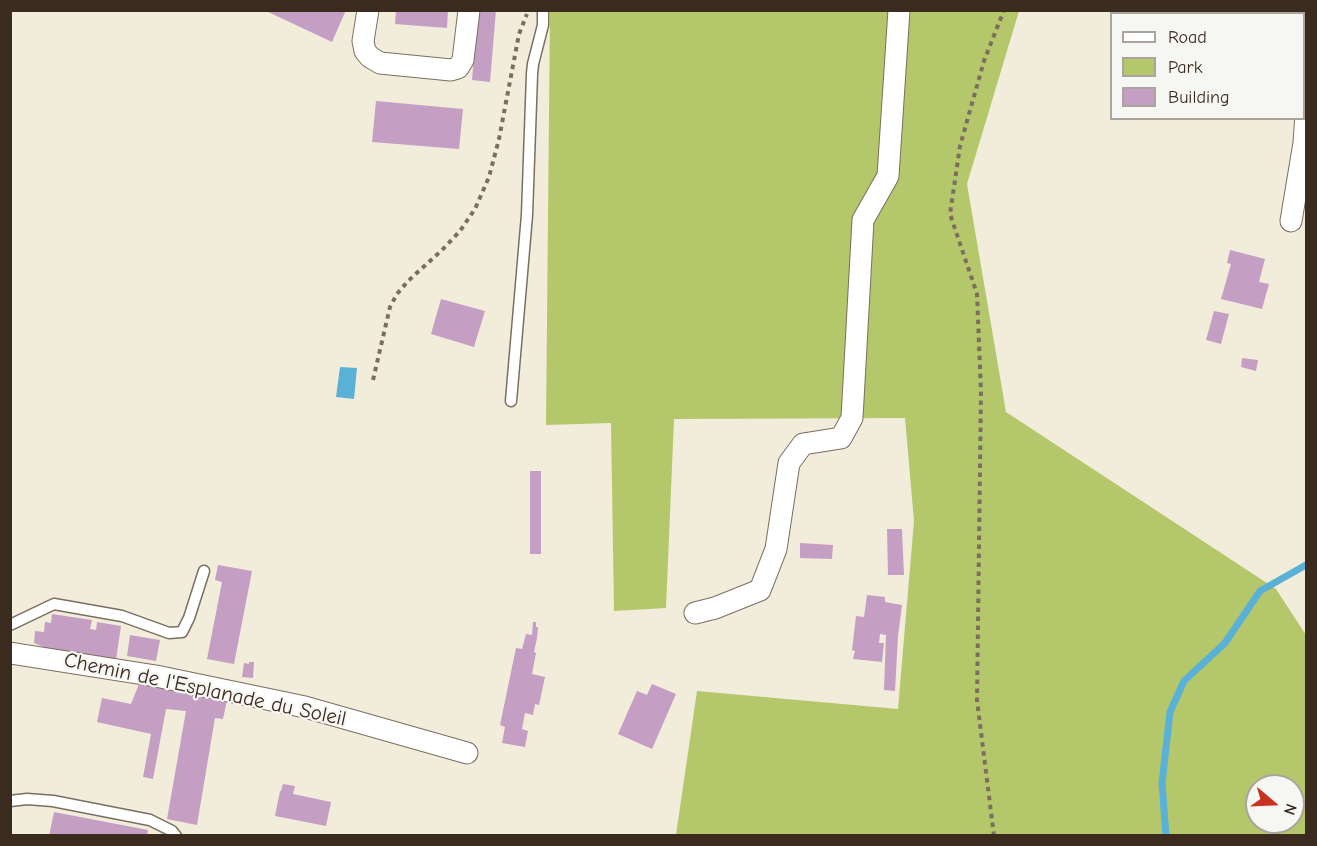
<!DOCTYPE html>
<style>
body{margin:0}
#map{position:relative;width:1317px;height:846px;overflow:hidden;background:#f2ecdb;font-family:"Comic Neue",sans-serif}
canvas{display:block}
.frame{position:absolute;inset:0;border:12px solid #3b2a1e;pointer-events:none}
.legend{position:absolute;left:1110px;top:12px;width:195px;height:108px;box-sizing:border-box;background:#f6f6f2;border:2px solid #aba49d;margin:0;padding:8px 10px;list-style:none;font-size:18px;color:#3b2a1e}
.legend li{display:flex;align-items:center;gap:12px;height:30px}
.legend b{width:30px;border:2px solid #aba49d}
.north{position:absolute;left:1245px;top:774px;width:60px;height:60px;box-sizing:border-box;background:#f6f6f2;border:2px solid #aba49d;border-radius:50%;rotate:109deg;font-size:16px;font-weight:700;line-height:24px;text-align:center;color:#3b2a1e}
.north::after{content:'';display:block;margin:auto;width:21px;height:27px;background:#c8321e;clip-path:polygon(50% 0,100% 100%,50% 72%,0 100%)}
</style>
<div id="map">
<canvas width="1317" height="846"></canvas>
<div class="frame"></div>
<ul class="legend">
<li><b style="height:8px;background:#fff"></b>Road</li>
<li><b style="height:16px;background:#b4c76a"></b>Park</li>
<li><b style="height:16px;background:#c49fc3"></b>Building</li>
</ul>
<div class="north">N</div>
</div>
<script>
const c = document.querySelector('canvas').getContext('2d');
c.lineJoin = 'round';
function fill(path, color) { c.fillStyle = color; c.fill(path, 'evenodd'); }
const shape = rows => new Path2D(rows.map(r => 'M' + r).join(''));
function stroke(path, color, width, dash) { c.strokeStyle = color; c.lineWidth = width; c.lineCap = dash ? 'butt' : 'round'; c.setLineDash(dash || []); c.stroke(path); }
function label(font, color, halo, rows, align = 'center') {
  c.font = font + ' "Comic Neue",sans-serif'; c.lineWidth = 4.5; c.setLineDash([]); c.textBaseline = 'middle'; c.strokeStyle = halo; c.fillStyle = color; for (const [text, x, y, turn = 0] of rows) {
    c.save(); c.translate(x, y); c.rotate((+turn || 0) * Math.PI / 180); c.textAlign = isNaN(turn) ? turn : align; if (halo) c.strokeText(text, 0, 0); c.fillText(text, 0, 0); c.restore();
  }
}
fill(shape([
 [550,11,1019,11,967,184,1006,412,1276,589,1306,635,1306,835,676,835,697,691,898,709,914,521,905,418,674,419,666,608,614,611,611,423,546,425],
 [1257,786,1293,786,1293,822,1257,822]
]), '#b4c76a');
fill(shape([
 [340,367,357,368,354,399,336,397]
]), '#5ab1d7');
stroke(shape([
 [1166,836,1162,783,1170,712,1184,681,1225,643,1260,591,1306,565]
]), '#5ab1d7', 7);
fill(shape([
 [264,10,346,10,332,42],
 [396,10,448,10,447,28,395,24],
 [478,10,496,10,490,82,472,80],
 [1253,10,1306,10,1306,16,1304,22,1304,14,1251,14],
 [376,101,463,109,459,149,372,142],
 [1230,250,1265,259,1259,282,1269,284,1262,309,1221,299,1231,264,1227,263],
 [441,299,485,311,474,347,431,334],
 [1214,311,1229,314,1221,344,1206,340],
 [1242,358,1258,360,1256,371,1241,367],
 [530,471,541,471,541,554,530,554],
 [887,529,902,529,904,575,888,575],
 [800,543,833,545,832,559,800,558],
 [218,565,252,571,234,664,207,659,222,582,215,580],
 [867,595,885,597,885,602,902,605,898,636,895,691,884,690,886,635,880,634,879,643,884,643,882,662,853,659,855,651,852,650,856,616,864,617],
 [52,614,92,620,90,629,96,630,97,622,121,626,116,660,49,649,34,643,35,631,44,632,45,622,51,623],
 [533,622,536,622,536,627,538,627,537,638,534,652,536,653,532,674,545,677,539,705,535,704,533,715,525,713,522,729,528,731,525,747,502,743,505,727,500,725,516,648,522,649,526,634,532,635],
 [130,635,160,640,156,661,127,656],
 [249,662,254,662,253,678,242,677,244,663,249,664],
 [139,684,227,700,223,719,215,718,197,825,167,819,186,711,166,709,153,779,143,777,151,734,97,722,102,698,131,704],
 [652,684,676,694,652,749,618,734,637,691,647,695],
 [283,784,295,786,293,794,331,802,326,826,275,816,280,791,281,791],
 [54,812,148,830,147,836,49,836]
]), '#c49fc3');
const service = shape([
 [511,401,527,215,532,74,533,64,543,25,543,10],
 [10,625,54,604,122,616,169,633,182,632,189,618,204,571],
 [10,801,27,799,53,801,150,820,172,831,176,836]
]);
const minor = shape([
 [368,10,363,41,365,51,370,57,380,63,451,70,458,68,463,60,469,10],
 [1291,221,1304,143,1306,113],
 [695,613,715,608,760,590,776,549,789,463,803,444,841,438,852,418,863,220,888,176,899,10],
 [10,653,156,676,305,707,467,753]
]);
stroke(service, '#7b6e60', 13);
stroke(minor, '#7b6e60', 23);
stroke(shape([
 [373,380,390,307,397,294,408,281,442,250,460,231,475,209,489,177,499,139,519,34,527,14],
 [994,836,977,700,981,392,977,294,950,214,960,146,984,61,1004,10]
]), '#7b6e60', 4, [4.5, 4.5]);
stroke(service, '#fff', 10);
stroke(minor, '#fff', 21);
label('21px', '#3b2a1e', '#f6f6f2', [
 ["Chemin de l'Esplanade du Soleil",205,690,12]
]);
</script>
